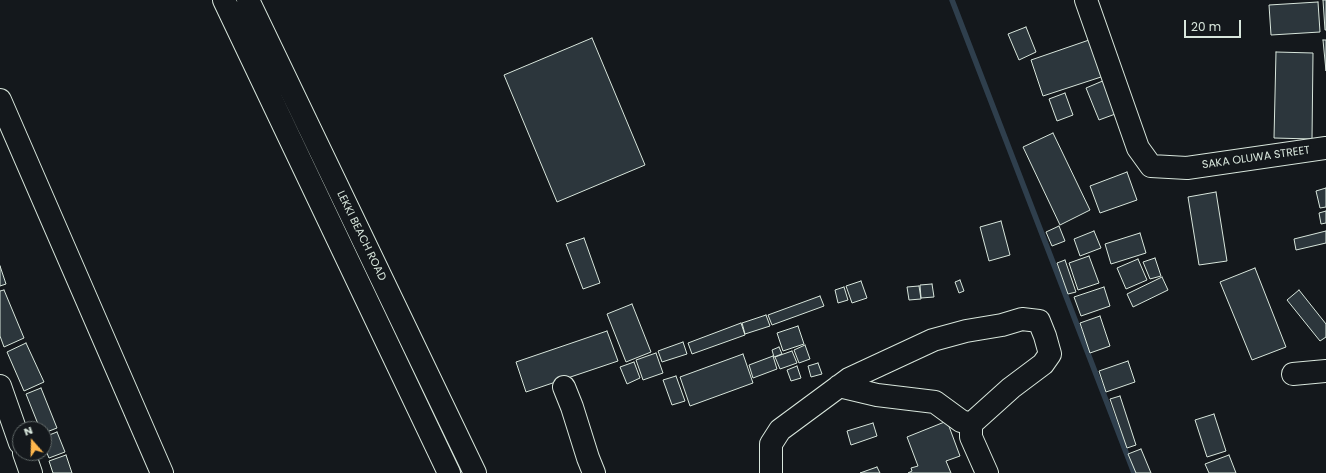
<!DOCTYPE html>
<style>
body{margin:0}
#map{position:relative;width:1326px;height:473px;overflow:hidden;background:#14181c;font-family:Poppins,sans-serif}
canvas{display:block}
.north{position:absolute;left:12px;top:421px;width:40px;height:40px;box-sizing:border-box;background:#14181c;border:1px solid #626a69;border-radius:50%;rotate:340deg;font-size:11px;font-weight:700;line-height:16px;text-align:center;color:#d8e6dc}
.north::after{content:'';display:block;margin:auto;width:14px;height:18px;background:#ffb74d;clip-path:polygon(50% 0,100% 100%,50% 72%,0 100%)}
.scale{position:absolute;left:1184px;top:20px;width:57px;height:18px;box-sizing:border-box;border:2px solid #d8e6dc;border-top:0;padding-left:5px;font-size:12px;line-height:14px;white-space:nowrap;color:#d8e6dc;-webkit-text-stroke:3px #14181c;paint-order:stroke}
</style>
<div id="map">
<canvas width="1326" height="473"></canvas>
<div class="north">N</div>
<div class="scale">20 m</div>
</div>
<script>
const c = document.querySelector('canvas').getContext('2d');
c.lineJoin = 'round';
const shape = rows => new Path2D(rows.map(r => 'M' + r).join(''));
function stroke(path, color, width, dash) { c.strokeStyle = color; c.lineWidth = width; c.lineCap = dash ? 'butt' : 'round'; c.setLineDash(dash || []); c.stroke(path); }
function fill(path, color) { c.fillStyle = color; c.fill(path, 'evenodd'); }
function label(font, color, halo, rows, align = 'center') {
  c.font = font + ' Poppins,sans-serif'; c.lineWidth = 3; c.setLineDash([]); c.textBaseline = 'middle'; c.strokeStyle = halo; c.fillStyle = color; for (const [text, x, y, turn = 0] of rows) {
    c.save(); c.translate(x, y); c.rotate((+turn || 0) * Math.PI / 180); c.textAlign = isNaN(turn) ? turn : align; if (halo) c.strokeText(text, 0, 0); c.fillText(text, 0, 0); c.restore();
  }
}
stroke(shape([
 [952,0,1134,473]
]), '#2f3f4d', 5.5);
const building = shape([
 [1323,0,1326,0,1326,30,1325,30,1323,0],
 [1318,2,1320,32,1271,35,1269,5,1318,2],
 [1026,27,1036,52,1019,60,1008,34,1026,27],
 [592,38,645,165,557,202,504,75,592,38],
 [1092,39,1104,76,1043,96,1031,60,1092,39],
 [1323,40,1326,40,1326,71,1323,40],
 [1276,52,1313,53,1312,139,1274,138,1276,52],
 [1105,80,1118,113,1099,120,1086,88,1105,80],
 [1065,93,1073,115,1057,121,1049,99,1065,93],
 [1053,133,1090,210,1060,225,1023,147,1053,133],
 [1127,172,1137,200,1100,213,1090,186,1127,172],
 [1326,188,1326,207,1320,208,1316,191,1326,188],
 [1216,192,1227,261,1199,265,1188,197,1216,192],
 [1326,211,1326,223,1321,224,1319,213,1326,211],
 [1001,221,1010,255,989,261,980,227,1001,221],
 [1059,226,1065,241,1052,246,1046,232,1059,226],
 [1094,231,1101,248,1080,256,1074,239,1094,231],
 [1326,231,1326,243,1296,250,1294,239,1326,231],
 [1140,233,1146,253,1111,264,1105,244,1140,233],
 [584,238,600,283,583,289,566,244,584,238],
 [1089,256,1099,283,1078,290,1069,263,1089,256],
 [1155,258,1161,276,1150,279,1143,262,1155,258],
 [1138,259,1147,280,1126,289,1117,268,1138,259],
 [1065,260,1076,292,1068,294,1057,263,1065,260],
 [0,266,6,284,0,286,0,266],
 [1255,268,1286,347,1252,360,1220,282,1255,268],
 [1162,277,1168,290,1133,307,1127,294,1162,277],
 [960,280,964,291,959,293,955,282,960,280],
 [861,281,867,298,852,303,846,286,861,281],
 [932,284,934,297,921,298,920,285,932,284],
 [919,286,921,299,909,300,907,287,919,286],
 [844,287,848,300,838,303,835,290,844,287],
 [1104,287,1110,306,1081,316,1074,297,1104,287],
 [4,290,24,338,4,347,0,336,0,291,4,290],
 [1299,290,1326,324,1326,337,1320,341,1287,300,1299,290],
 [820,296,824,306,772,325,768,315,820,296],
 [632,304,651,352,626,362,607,314,632,304],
 [766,315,770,326,745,334,742,323,766,315],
 [1100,316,1110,346,1090,353,1080,323,1100,316],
 [741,323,745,335,692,354,688,343,741,323],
 [798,326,804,344,783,351,777,333,798,326],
 [607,331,618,361,526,392,516,362,607,331],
 [683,342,687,354,662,362,658,351,683,342],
 [26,343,44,382,24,391,7,352,26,343],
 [805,345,810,359,799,363,794,350,805,345],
 [779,347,782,354,774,357,772,350,779,347],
 [792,351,797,363,780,369,775,357,792,351],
 [656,353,663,373,643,380,636,360,656,353],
 [743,354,753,383,690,406,680,377,743,354],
 [773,356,777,369,753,378,749,365,773,356],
 [1128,361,1135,382,1106,392,1099,371,1128,361],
 [634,362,640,378,627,384,620,367,634,362],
 [818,363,822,374,811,377,808,366,818,363],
 [797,366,801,378,791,381,787,370,797,366],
 [676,376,685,401,672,405,663,380,676,376],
 [41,388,57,428,44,433,44,429,40,429,26,394,41,388],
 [1120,396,1136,445,1127,448,1110,399,1120,396],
 [1214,414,1226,451,1207,457,1195,420,1214,414],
 [947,421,960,456,946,461,951,473,908,473,912,471,911,468,918,466,907,437,947,421],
 [873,423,877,436,851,445,847,431,873,423],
 [57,432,65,452,49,458,44,446,44,437,57,432],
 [1141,449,1151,473,1136,473,1128,454,1141,449],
 [66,455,72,473,53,473,49,461,66,455],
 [1229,455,1236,473,1209,473,1205,464,1229,455],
 [877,467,880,473,860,473,877,467]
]);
fill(building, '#2c363c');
stroke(building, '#d8e6dc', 1);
const minor = shape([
 [1086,0,1138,148,1151,166,1187,168,1326,148],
 [0,100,162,473],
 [1293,374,1326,371],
 [0,386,20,443],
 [839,386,877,395,935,402,961,421,971,424],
 [564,387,572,407,588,458,594,473],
 [24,453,31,473],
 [771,473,771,444,780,430,849,379,933,340,966,331,1002,325,1022,319,1039,321,1045,336,1050,354,1043,364,1011,388,971,424,971,437,987,473]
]);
const major = shape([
 [224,0,449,473],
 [248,0,475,473]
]);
stroke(minor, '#d8e6dc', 24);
stroke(major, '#d8e6dc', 24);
stroke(minor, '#14181c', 22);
stroke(major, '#14181c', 22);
label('11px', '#d8e6dc', '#14181c', [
 ["SAKA OLUWA STREET",1256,158,-8],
 ["LEKKI BEACH ROAD",361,236,64]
]);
</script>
